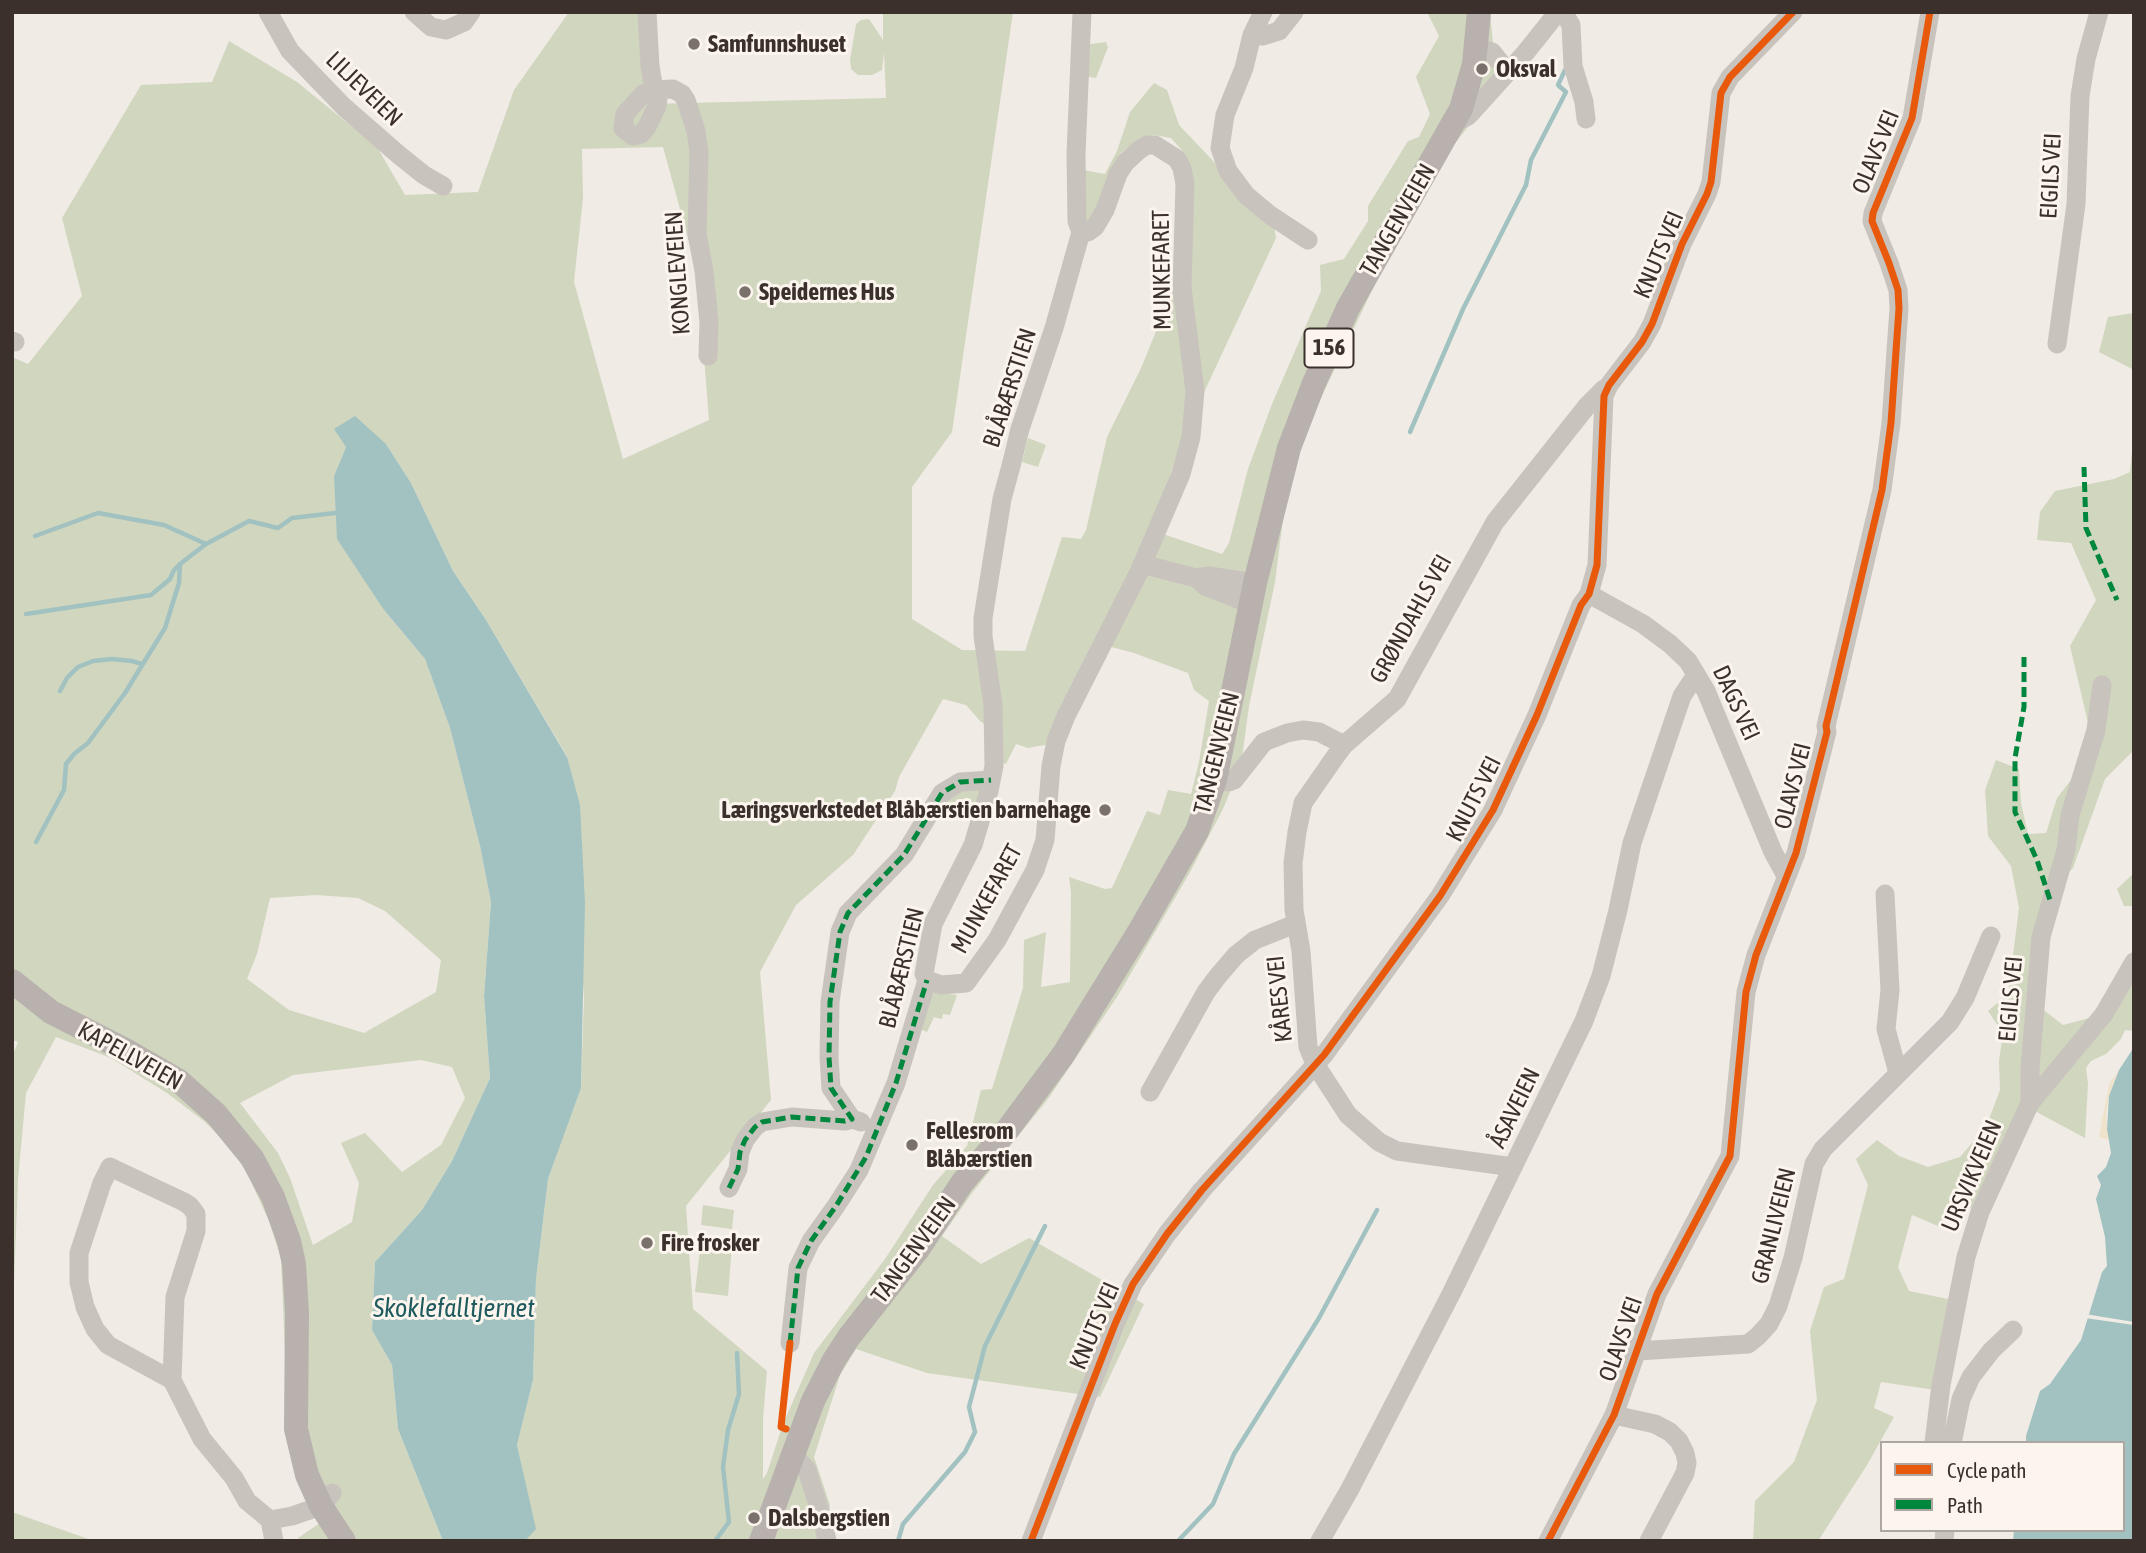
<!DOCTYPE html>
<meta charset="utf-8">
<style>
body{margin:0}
#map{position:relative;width:2146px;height:1553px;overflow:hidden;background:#f0ebe5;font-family:"Asap Condensed",sans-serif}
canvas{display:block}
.frame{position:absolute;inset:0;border:14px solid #3b302b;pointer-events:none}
.legend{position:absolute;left:1880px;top:1441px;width:245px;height:91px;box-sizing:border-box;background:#fbf5ee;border:2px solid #aea6a0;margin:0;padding:9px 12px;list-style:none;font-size:21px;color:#3b302b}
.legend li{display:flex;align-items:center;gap:14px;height:35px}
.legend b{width:35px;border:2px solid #aea6a0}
</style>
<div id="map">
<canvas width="2146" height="1553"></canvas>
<div class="frame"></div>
<ul class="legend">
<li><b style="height:9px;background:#e8590c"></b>Cycle path</li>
<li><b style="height:9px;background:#00873e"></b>Path</li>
</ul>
</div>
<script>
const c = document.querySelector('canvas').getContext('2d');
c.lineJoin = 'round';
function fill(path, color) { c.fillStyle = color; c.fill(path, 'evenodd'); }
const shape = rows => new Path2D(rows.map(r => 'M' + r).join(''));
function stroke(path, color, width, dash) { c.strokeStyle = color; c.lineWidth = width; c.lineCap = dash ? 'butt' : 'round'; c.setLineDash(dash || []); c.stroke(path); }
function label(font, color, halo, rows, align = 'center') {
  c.font = font + ' "Asap Condensed",sans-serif'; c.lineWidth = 6; c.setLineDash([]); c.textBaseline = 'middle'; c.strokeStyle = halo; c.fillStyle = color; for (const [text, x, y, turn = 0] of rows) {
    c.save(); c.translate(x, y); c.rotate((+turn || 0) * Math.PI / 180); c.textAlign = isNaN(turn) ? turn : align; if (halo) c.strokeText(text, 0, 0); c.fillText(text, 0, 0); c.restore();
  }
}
fill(shape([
 [569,12,642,12,649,104,886,98,884,52,882,70,872,75,858,75,851,69,850,60,856,24,861,20,869,19,883,40,883,12,1013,12,952,432,912,487,912,619,962,650,1025,651,1062,537,1081,539,1086,530,1107,437,1142,366,1170,296,1191,257,1185,154,1171,138,1154,135,1139,139,1121,153,1095,220,1086,224,1083,170,1105,174,1117,151,1130,112,1154,83,1167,90,1179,125,1274,225,1276,238,1185,433,1151,530,1222,554,1229,543,1248,469,1272,404,1321,291,1320,265,1344,259,1368,221,1368,206,1408,141,1419,137,1430,114,1416,77,1439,36,1427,12,1490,12,1498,95,1480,112,1448,152,1386,261,1310,421,1286,496,1275,582,1249,706,1241,765,1223,809,1189,874,1117,997,1048,1099,972,1193,942,1236,981,1264,1029,1238,1144,1304,1100,1397,927,1373,856,1349,840,1375,814,1457,830,1505,824,1541,525,1541,535,1529,517,1445,533,1380,536,1278,548,1179,581,1087,584,998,567,756,486,620,453,571,411,483,386,444,346,447,334,476,384,610,425,659,450,728,480,846,491,902,484,996,490,1078,452,1161,422,1210,375,1262,372,1330,392,1365,398,1429,443,1541,299,1541,298,1538,323,1521,289,1450,281,1259,269,1221,247,1173,230,1147,205,1122,167,1093,111,1058,56,1037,26,1093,18,1180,12,1337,12,1057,18,1042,12,1040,12,357,28,364,82,296,62,218,141,85,212,82,229,41,297,82,377,147,405,195,478,192,514,90],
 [663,147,697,271,709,420,623,459,574,282,583,198,582,149],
 [1100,644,1134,653,1188,673,1194,690,1209,701,1199,762,1191,794,1168,790,1160,815,1147,811,1112,888,1105,889,1069,877,1071,893,1070,982,1041,987,1046,932,1024,940,1023,988,992,1089,981,1090,967,1146,933,1185,885,1259,814,1353,783,1424,767,1473,763,1479,763,1419,767,1371,693,1309,686,1206,771,1100,760,972,796,905,853,855,895,791,899,777,943,699,966,705,980,721,1000,736,1000,762,1006,764,1016,744,1028,748,1050,744],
 [316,895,358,898,385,911,441,960,436,992,364,1033,289,1010,247,979,257,954,270,898],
 [421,1060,452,1067,465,1098,441,1145,402,1172,365,1133,341,1143,359,1183,352,1222,313,1245,290,1178,278,1153,240,1103,293,1075],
 [1106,42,1108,47,1096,78,1085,76,1084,45],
 [2134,313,2134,370,2099,352,2108,317],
 [2134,429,2134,750,2105,779,2073,868,2042,901,2041,1008,2063,1025,2101,1015,2134,969,2134,1031,2125,1030,2121,1039,2106,1054,2091,1061,2086,1068,2088,1084,2085,1138,2033,1110,1979,1201,1945,1229,1912,1215,1898,1267,1909,1291,1953,1300,1935,1390,1881,1382,1874,1408,1894,1417,1867,1465,1818,1541,1753,1541,1755,1501,1794,1462,1817,1400,1810,1331,1824,1287,1844,1279,1868,1185,1856,1159,1877,1140,1899,1156,1928,1167,1960,1157,1986,1127,2000,1090,1999,1061,2003,1033,1988,1011,2008,994,2019,908,2011,866,1988,836,1985,790,1996,760,2019,769,2021,803,2028,834,2046,833,2057,798,2074,776,2089,727,2070,646,2096,600,2071,543,2037,540,2040,512,2055,491,2114,479,2130,472],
 [1028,438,1046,445,1038,467,1022,462],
 [983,787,979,813,940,803,948,792],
 [2134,873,2134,906,2124,906,2117,889],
 [929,992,957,995,950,1015,943,1014,942,1019,934,1017,927,1032,917,1028],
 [703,1205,734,1210,732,1229,701,1225],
 [701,1241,732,1245,728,1296,695,1292],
 [12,1512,94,1541,12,1541]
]), '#d1d6bf');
fill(shape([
 [2119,1070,2109,1096,2106,1116,2109,1140,2099,1137,2109,1084]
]), '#efe3cc');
fill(shape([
 [355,416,386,444,411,483,453,571,486,620,567,757,580,805,585,903,581,1088,548,1179,536,1279,533,1380,517,1445,536,1529,525,1541,443,1541,398,1429,392,1365,372,1330,375,1262,422,1210,452,1161,490,1078,484,996,491,902,480,846,450,728,425,659,384,610,337,539,334,476,346,447,334,429],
 [2134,1047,2134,1541,2013,1541,2014,1530,2123,1530,2123,1443,2026,1443,2026,1436,2040,1391,2050,1384,2081,1340,2102,1272,2107,1266,2105,1237,2096,1199,2101,1185,2097,1176,2106,1167,2111,1153,2107,1129,2109,1096,2119,1070]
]), '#a1c2c1');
fill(shape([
 [2085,1314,2134,1322,2134,1325,2085,1318,2082,1324]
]), '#f0ebe5');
stroke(shape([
 [1410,432,1463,309,1526,185,1531,160,1566,92,1558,85,1565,70],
 [35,536,98,513,164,525,206,544],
 [26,614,151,595,170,579,174,570,180,564],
 [60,691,67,678,78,667,93,661,112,659,132,661,142,664],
 [36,842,64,790,66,764,74,754,88,743,125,693,165,628,179,583,180,564,206,544,249,521,278,528,292,518,335,513],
 [715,1541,729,1522,723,1467,728,1430,739,1394,737,1353],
 [898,1541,903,1524,965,1452,975,1432,969,1407,985,1346,1045,1226],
 [1178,1541,1213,1504,1234,1454,1319,1318,1377,1210]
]), '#a1c2c1', 4.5);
stroke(shape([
 [268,12,290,51,344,107,399,155,424,175,443,186],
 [414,12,431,27,446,30,464,22,471,12],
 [647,12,650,66,654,90,658,98,657,106,647,127,641,134,633,136,623,128,625,114,643,94,654,90,673,89,682,94,686,100,696,131,699,152,697,234,704,271,709,322,708,356],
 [1263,12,1252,35,1244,68,1225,115,1220,148,1228,171,1246,195,1270,215,1308,240],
 [1563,12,1571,25,1573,66,1584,102,1586,119],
 [1252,35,1263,36,1279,31,1294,12],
 [1477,47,1492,52,1508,72],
 [1455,122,1468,116,1480,103,1526,52,1558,12],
 [12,341,15,342],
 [2057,344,2076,204,2080,96,2086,59,2099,12],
 [1142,564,1196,578,1209,576,1255,583],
 [1196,578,1205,586,1250,604],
 [1589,594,1643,624,1670,644,1688,661,1706,691,1773,852,1786,876],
 [1215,780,1229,782,1234,780,1264,742,1287,733,1303,730,1319,732,1344,745],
 [1885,894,1890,990,1886,1029,1898,1073],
 [927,980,941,985,966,983,997,940,1035,870,1045,840,1051,766,1056,741,1066,716,1139,572,1181,474,1191,437,1195,391,1182,288,1185,184,1182,168,1177,159,1155,145,1147,145,1139,150,1125,163,1118,174,1105,210,1095,227,1088,232,1081,232],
 [1150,1092,1206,992,1218,976,1236,955,1255,940,1295,924],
 [2030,1103,2030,1068,2041,937,2066,850,2070,815,2096,730,2102,685],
 [852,1119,831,1088,829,1057,830,1002,840,932,848,913,904,855,942,793,960,782,991,780],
 [1513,1167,1397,1151,1379,1142,1348,1115,1315,1064,1308,1047,1301,951,1294,910,1293,863,1297,832,1303,803,1335,757,1344,745,1397,699,1495,522,1587,406,1604,389,1606,390],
 [729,1188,738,1169,740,1152,745,1140,755,1127,762,1122,792,1117,845,1121,852,1119,861,1122],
 [790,1343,798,1268,811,1241,836,1206,859,1170,896,1083,927,980,924,974,933,924,973,845,989,791,994,766,993,705,983,636,983,618,1002,499,1011,466,1020,429,1054,328,1081,232,1077,221,1076,154,1082,12],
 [1638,1351,1748,1344,1758,1336,1769,1324,1778,1306,1793,1258,1814,1164,1823,1149,1950,1022,1965,998,1991,936],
 [172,1380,108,1345,95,1329,85,1307,79,1282,79,1253,102,1183,110,1167,184,1202,190,1206,196,1214,196,1231,175,1297,172,1380,202,1439,234,1478,247,1501,270,1520,292,1516,321,1506,332,1493],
 [1614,1415,1655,1424,1670,1432,1679,1441,1685,1453,1687,1463,1685,1473,1649,1541],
 [1934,1443,1941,1385,1966,1257,1980,1212,2030,1103,2104,1014,2134,962],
 [1952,1443,1961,1399,1971,1377,1991,1351,2013,1330],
 [794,1455,807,1470,823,1521,827,1541],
 [270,1520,274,1541],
 [1031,1541,1115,1324,1133,1284,1167,1234,1202,1190,1324,1055,1440,896,1493,810,1537,715,1581,605,1589,594,1597,565,1604,396,1609,385,1642,342,1652,324,1682,244,1707,194,1711,182,1721,93,1730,77,1793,12],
 [1320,1541,1350,1489,1452,1292,1584,1021,1601,976,1618,910,1632,843,1682,696,1696,675],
 [1548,1541,1614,1415,1657,1294,1730,1156,1746,992,1756,955,1796,853,1827,732,1826,726,1882,490,1891,423,1899,308,1898,290,1889,263,1872,221,1873,213,1912,118,1930,12],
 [1944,1541,1945,1530]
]), '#c9c3be', 19);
stroke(shape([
 [12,981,51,1012,127,1051,179,1081,216,1114,252,1158,273,1197,289,1241,294,1264,297,1313,296,1429,307,1475,321,1506,344,1541],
 [761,1541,813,1401,834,1360,849,1337,919,1248,962,1183,1008,1129,1063,1055,1140,930,1197,831,1215,780,1255,583,1289,448,1314,383,1348,308,1461,109,1474,64,1479,12]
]), '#b8b1ad', 24);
stroke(shape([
 [2084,467,2086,528,2117,600],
 [2024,657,2024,707,2015,758,2015,812,2037,860,2050,900],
 [729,1188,738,1169,740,1152,745,1140,755,1127,762,1122,792,1117,845,1121,852,1119,831,1088,829,1057,830,1002,840,932,848,913,904,855,942,793,960,782,991,780],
 [790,1343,798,1268,811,1241,836,1206,866,1157,896,1083,927,980]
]), '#00873e', 5, [10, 5]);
stroke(shape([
 [786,1429,781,1427,790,1343],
 [1031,1541,1115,1324,1133,1284,1167,1234,1202,1190,1324,1055,1440,896,1493,810,1537,715,1581,605,1589,594,1597,565,1604,396,1609,385,1642,342,1652,324,1682,244,1707,194,1711,182,1721,93,1730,77,1793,12],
 [1548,1541,1614,1415,1657,1294,1730,1156,1746,992,1756,955,1796,853,1827,732,1826,726,1882,490,1891,423,1899,308,1898,290,1889,263,1872,221,1873,213,1912,118,1930,12]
]), '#e8590c', 7);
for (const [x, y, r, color] of [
 [694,44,7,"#7a716c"],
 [1482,69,7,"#7a716c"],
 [745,292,7,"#7a716c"],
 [1105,810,7,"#7a716c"],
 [912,1145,7,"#7a716c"],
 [647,1243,7,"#7a716c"],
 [754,1518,7,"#7a716c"]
]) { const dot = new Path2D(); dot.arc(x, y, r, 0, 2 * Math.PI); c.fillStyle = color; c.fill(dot); stroke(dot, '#fbf5ee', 2.5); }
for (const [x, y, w] of [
 [1329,348,49]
]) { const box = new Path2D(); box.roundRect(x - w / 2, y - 19.5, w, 39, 5); c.fillStyle = '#fbf5ee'; c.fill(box); stroke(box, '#3b302b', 2); }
label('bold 23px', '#3b302b', null, [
 ["156",1329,348]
]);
label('bold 24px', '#3b302b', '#fbf5ee', [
 ["Samfunnshuset",708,44],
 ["Oksval",1496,69],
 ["Speidernes Hus",759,292],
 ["Læringsverkstedet Blåbærstien barnehage",1091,810,"right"],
 ["Fellesrom",926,1131],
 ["Blåbærstien",926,1159],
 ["Fire frosker",661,1243],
 ["Dalsbergstien",768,1518]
], 'left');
label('24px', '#3b302b', '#fbf5ee', [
 ["LILJEVEIEN",364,89,44],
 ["OLAVS VEI",1876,152,-68],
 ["EIGILS VEI",2051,176,-87],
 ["TANGENVEIEN",1398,220,-60],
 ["KNUTS VEI",1659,255,-67],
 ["MUNKEFARET",1162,270,-91],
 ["KONGLEVEIEN",678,273,-94],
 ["BLÅBÆRSTIEN",1010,388,-72],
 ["GRØNDAHLS VEI",1411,619,-61],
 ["DAGS VEI",1736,703,65],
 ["TANGENVEIEN",1217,753,-76],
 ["OLAVS VEI",1793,786,-76],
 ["KNUTS VEI",1474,799,-63],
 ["MUNKEFARET",987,899,-61],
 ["BLÅBÆRSTIEN",902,968,-76],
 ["KÅRES VEI",1280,999,-96],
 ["EIGILS VEI",2011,999,-85],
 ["KAPELLVEIEN",130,1056,29],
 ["ÅSAVEIEN",1515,1108,-64],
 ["URSVIKVEIEN",1972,1176,-67],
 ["GRANLIVEIEN",1774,1226,-76],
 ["TANGENVEIEN",914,1250,-54],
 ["KNUTS VEI",1095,1326,-67],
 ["OLAVS VEI",1621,1339,-71]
]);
label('italic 26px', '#1f5a5e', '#fbf5ee', [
 ["Skoklefalltjernet",454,1309]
]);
</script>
